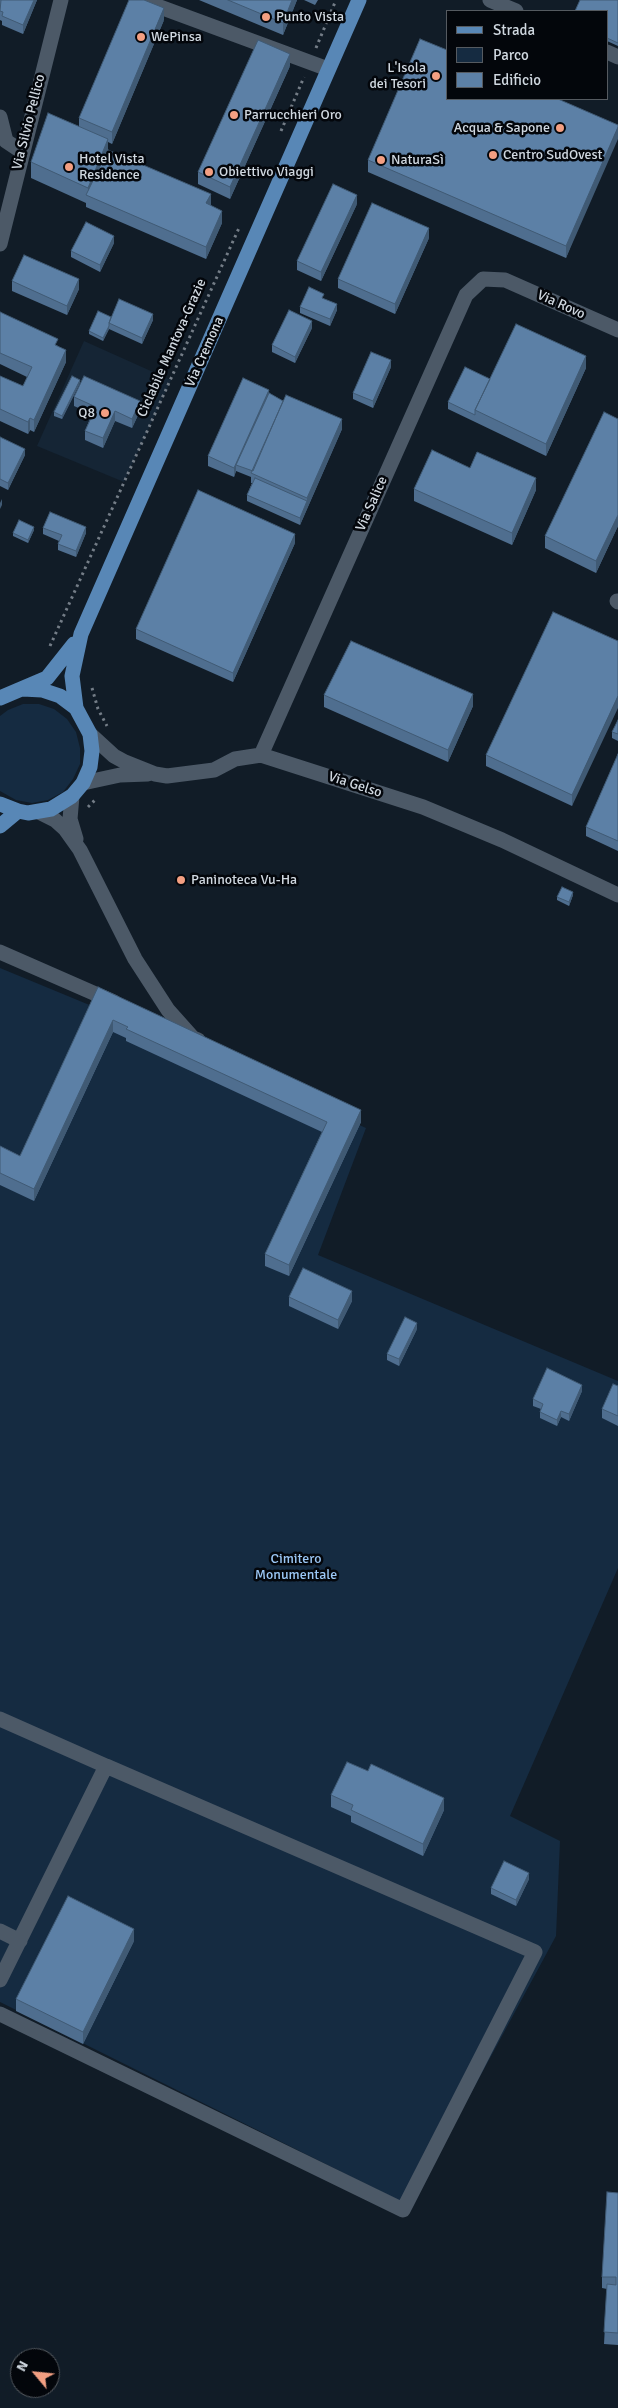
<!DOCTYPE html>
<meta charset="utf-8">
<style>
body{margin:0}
#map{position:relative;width:618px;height:2408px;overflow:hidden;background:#111c27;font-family:Signika,sans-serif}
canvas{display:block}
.legend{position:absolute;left:446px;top:10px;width:162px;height:90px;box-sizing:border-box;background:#03060b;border:1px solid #555a60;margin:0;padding:6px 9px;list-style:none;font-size:15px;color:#d0d8e0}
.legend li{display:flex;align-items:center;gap:10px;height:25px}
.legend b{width:25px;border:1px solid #555a60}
.north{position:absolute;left:10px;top:2348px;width:50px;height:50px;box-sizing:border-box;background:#03060b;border:1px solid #555a60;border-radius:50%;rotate:298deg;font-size:14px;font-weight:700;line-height:20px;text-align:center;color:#d0d8e0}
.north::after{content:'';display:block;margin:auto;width:18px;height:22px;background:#f39f82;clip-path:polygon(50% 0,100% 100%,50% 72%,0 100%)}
</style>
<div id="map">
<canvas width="618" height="2408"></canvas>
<ul class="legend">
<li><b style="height:6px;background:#5887b6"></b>Strada</li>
<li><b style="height:14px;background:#152b41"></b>Parco</li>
<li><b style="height:14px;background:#5c80a6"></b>Edificio</li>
</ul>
<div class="north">N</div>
</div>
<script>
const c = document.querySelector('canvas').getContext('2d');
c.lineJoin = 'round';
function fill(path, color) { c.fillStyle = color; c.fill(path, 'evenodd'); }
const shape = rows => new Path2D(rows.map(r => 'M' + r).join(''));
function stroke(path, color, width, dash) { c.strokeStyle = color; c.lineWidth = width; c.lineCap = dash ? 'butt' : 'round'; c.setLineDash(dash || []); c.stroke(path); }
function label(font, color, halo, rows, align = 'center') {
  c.font = font + ' Signika,sans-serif'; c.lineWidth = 5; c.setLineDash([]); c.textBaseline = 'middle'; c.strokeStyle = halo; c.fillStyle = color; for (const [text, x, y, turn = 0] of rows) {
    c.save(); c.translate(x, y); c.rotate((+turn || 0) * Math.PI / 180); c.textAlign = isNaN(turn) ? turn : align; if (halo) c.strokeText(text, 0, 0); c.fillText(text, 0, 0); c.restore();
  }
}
fill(shape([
 [84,341,171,380,124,482,37,446]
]), '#152535');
fill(shape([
 [23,704,39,704,54,709,67,719,76,732,80,748,80,764,73,779,63,792,48,800,32,803,16,800,0,791,0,716,8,710],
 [0,968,104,1011,366,1128,318,1255,618,1381,618,1568,510,1816,560,1841,556,1936,410,2206,0,2002]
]), '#152b41');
stroke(shape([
 [316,48,336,0],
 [281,131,304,77],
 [50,646,239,228],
 [92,688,98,709,107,726],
 [88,807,97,798]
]), '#747d87', 3, [2.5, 4]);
stroke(shape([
 [141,0,328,69],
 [490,0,516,11],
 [607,52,618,57],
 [0,117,6,141,21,151],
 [0,244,61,0],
 [617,601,618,602],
 [90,734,114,756,125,762,155,774,167,776,214,770,235,759,261,755,423,807,502,840,618,895],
 [261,755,466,295,483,279,505,280,618,330],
 [83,783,120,775,148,774],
 [72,796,70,819,76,839],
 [39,812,55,820,65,829,80,850,135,959,168,1010,193,1038,198,1040],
 [0,952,114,1002],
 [0,1719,106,1766],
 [0,1931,20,1941],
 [0,1980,106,1766,535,1952,403,2210,0,2014]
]), '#4c5967', 15);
stroke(shape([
 [0,698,47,678,74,644],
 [76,708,72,676,81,634,359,0],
 [0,804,18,811,28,813,51,809,72,796,83,783,90,767,92,751,90,734,76,708,60,696,42,690,23,689],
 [0,826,18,811]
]), '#5887b6', 15);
fill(shape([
 [0,0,37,0,23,34,2,25,2,21,0,20],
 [199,0,297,0,283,35],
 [304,0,318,0,315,5],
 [618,0,618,46,607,41,607,11],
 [164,20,112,144,108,142,108,150,211,206,222,223,206,259,86,207,86,203,31,178,31,162,79,127,79,118],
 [290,66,230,199,198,184,198,172],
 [618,125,566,258,368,172,368,160],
 [357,204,321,281,297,270,297,261],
 [429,238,395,314,338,288,338,279],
 [114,243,100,272,71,257,71,251],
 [12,281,79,289,67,315,12,291],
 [300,307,337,310,330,326,300,313],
 [0,312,58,346,66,362,34,432,30,430,28,434,0,421,0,376,23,386,27,377,0,364],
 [111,317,153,320,142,344,109,329,103,341,89,334,89,331],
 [312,328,295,363,272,352,272,345],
 [391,367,373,408,353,399,353,393],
 [586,368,546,456,448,409,448,402,490,379],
 [80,383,62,419,54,416,54,412],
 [269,393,283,401,342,429,300,525,247,501,247,495,252,483,251,483,251,477,236,471,234,477,208,466,208,456],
 [74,397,140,411,132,428,115,421,103,448,85,440,85,431,92,414,74,406],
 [618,419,618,526,596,573,545,548,545,536],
 [0,437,25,455,8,490,0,486],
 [470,468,536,490,512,545,414,501,414,489],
 [43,528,86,533,76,557,58,550,58,544,59,541,43,534],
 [34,530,28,543,13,536,13,533],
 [295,543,233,682,136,639,136,629],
 [618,641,572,806,486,766,486,755],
 [324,695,473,706,448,762,324,707],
 [618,720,618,741,612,738,612,732],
 [618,754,618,851,586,836,586,827],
 [573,895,569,906,557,900,557,897],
 [98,987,361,1122,289,1276,265,1266,265,1254,322,1132,126,1041,126,1038,113,1032,34,1201,0,1185,0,1146,20,1156],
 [289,1297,352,1301,338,1329,289,1306],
 [417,1329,399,1366,387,1360,387,1354],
 [618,1386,618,1426,602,1418,602,1409],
 [582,1391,569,1421,561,1417,557,1426,540,1418,540,1412,541,1409,533,1406,533,1399],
 [331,1795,444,1810,423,1856,351,1822,351,1816,331,1807],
 [529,1879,516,1906,491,1894,491,1888],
 [134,1941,83,2044,16,2011,16,1999],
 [618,2193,618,2345,604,2344,607,2289,602,2288,602,2277]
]), '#4f6e8f');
fill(shape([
 [34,0,37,0,23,34,23,25],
 [292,0,297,0,283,35,283,23],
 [164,8,164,20,112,144,112,132],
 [290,54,290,66,230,199,230,187],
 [618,127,618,139,566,258,566,246],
 [108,139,108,155,88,196,88,188],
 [211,194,211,206,206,203],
 [357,195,357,204,321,281,321,272],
 [222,211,222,223,206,259,206,247],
 [429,228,429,238,395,314,395,304],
 [114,236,114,243,100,272,100,265],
 [79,279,79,289,67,315,67,306],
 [337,304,337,310,330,326,330,319],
 [153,314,153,320,142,344,142,338],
 [312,321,312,328,295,363,295,357],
 [109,326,109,329,103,341,103,338],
 [66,350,66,362,34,432,34,420],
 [586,356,586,368,546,456,546,444],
 [391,360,391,367,373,408,373,401],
 [80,380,80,383,62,419,62,416],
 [269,390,269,399,236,465,236,471,234,477,234,468],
 [140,401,140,411,132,428,132,419],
 [115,411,115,421,103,448,103,438],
 [30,418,30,430,28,434,28,422],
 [342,419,342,429,300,525,300,518,307,501,307,498],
 [25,449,25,455,8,490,8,483],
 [536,478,536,490,512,545,512,533],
 [2,499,2,505,0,509,0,503],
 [618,515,618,526,596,573,596,561],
 [34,527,34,530,28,543,28,540],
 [86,527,86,533,76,557,76,551],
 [295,534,295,543,233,682,233,673],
 [473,694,473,706,448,762,448,750],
 [618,696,618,708,572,806,572,795],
 [573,892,573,895,569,906,569,902],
 [113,1020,113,1032,34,1201,34,1189],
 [361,1110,361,1122,289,1276,289,1265],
 [352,1291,352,1301,338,1329,338,1320],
 [417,1323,417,1329,399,1366,399,1359],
 [582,1385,582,1391,569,1421,569,1414],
 [561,1411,561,1417,557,1426,557,1420],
 [444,1798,444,1810,423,1856,423,1844],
 [529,1873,529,1879,516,1906,516,1900],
 [134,1929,134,1941,83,2044,83,2032]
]), '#405a74');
const building = shape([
 [1,0,34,0,23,25,2,16,3,12,0,11,1,0],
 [129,0,144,0,164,8,112,132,79,118,129,0],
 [228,0,292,0,283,23,228,0],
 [580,0,618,0,618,43,607,38,607,11,575,11,580,0],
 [420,39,447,50,447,99,558,99,618,125,618,127,566,246,368,160,420,39],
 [258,40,290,54,230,187,198,172,258,40],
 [48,113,108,139,88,188,31,162,48,113],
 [108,150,211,194,206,203,222,211,206,247,86,195,108,150],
 [333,184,357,195,321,272,297,261,333,184],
 [372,203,429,228,395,304,338,279,372,203],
 [86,222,114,236,100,265,71,251,86,222],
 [24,255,79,279,67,306,12,281,24,255],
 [309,287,324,294,322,298,337,304,330,319,300,307,309,287],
 [119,299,153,314,142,338,109,323,119,299],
 [289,310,312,321,295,357,272,345,289,310],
 [98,311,111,317,109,323,109,326,103,338,89,331,98,311],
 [0,312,58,339,55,345,66,350,34,420,30,418,28,422,0,409,0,376,23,386,32,367,0,353,0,312],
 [516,324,586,356,546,444,475,410,516,324],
 [371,352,391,360,373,401,353,393,371,352],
 [465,367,490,379,475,410,475,415,448,402,465,367],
 [72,376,80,380,62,416,54,412,72,376],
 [84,376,140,401,132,419,115,411,103,438,85,431,96,407,74,397,84,376],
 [243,378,269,390,234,468,208,456,243,378],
 [269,393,283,401,253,471,236,465,269,393],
 [286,395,342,419,307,498,251,473,286,395],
 [604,412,618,419,618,515,596,561,545,536,604,412],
 [0,437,25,449,8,483,0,479,0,437],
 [432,450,470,468,477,452,536,478,512,533,414,489,432,450],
 [255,478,307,501,300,518,247,495,255,478],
 [198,490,295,534,233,673,136,629,198,490],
 [50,512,86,527,76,551,58,544,62,535,43,528,50,512],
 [19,520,34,527,28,540,13,533,19,520],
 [553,612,618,641,618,696,572,795,486,755,553,612],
 [351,641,473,694,448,750,324,695,351,641],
 [618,720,618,734,612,732,618,720],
 [618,754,618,841,586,827,618,754],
 [562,887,573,892,569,902,557,897,562,887],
 [98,987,361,1110,289,1265,265,1254,327,1122,126,1029,128,1027,113,1020,34,1189,0,1173,0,1146,20,1156,98,987],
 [303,1268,352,1291,338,1320,289,1297,303,1268],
 [405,1317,417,1323,399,1359,387,1354,405,1317],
 [547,1368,582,1385,569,1414,561,1411,557,1420,540,1412,543,1404,533,1399,547,1368],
 [613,1384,618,1386,618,1416,602,1409,613,1384],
 [347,1762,368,1771,371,1764,444,1798,423,1844,351,1810,353,1805,331,1795,347,1762],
 [504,1861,529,1873,516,1900,491,1888,504,1861],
 [68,1896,134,1929,83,2032,16,1999,68,1896],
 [607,2192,618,2193,618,2333,604,2332,607,2284,616,2285,616,2277,602,2277,607,2192]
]);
fill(building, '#5c80a6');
stroke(building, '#405a74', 1);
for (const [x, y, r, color] of [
 [266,17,5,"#f39f82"],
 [141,37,5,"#f39f82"],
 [436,76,5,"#f39f82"],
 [234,115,5,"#f39f82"],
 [560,128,5,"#f39f82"],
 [493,155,5,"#f39f82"],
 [381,160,5,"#f39f82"],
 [69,167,5,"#f39f82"],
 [209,172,5,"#f39f82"],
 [105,413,5,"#f39f82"],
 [181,880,5,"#f39f82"]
]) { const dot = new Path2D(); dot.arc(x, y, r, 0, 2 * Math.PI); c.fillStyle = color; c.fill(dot); stroke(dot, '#03060b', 2); }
label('14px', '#d0d8e0', '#03060b', [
 ["Punto Vista",276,17],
 ["WePinsa",151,37],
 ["L'Isola",426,68,"right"],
 ["dei Tesori",426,84,"right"],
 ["Parrucchieri Oro",244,115],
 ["Acqua & Sapone",550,128,"right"],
 ["Centro SudOvest",503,155],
 ["Hotel Vista",79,159],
 ["Residence",79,175],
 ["NaturaSì",391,160],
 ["Obiettivo Viaggi",219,172],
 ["Q8",95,413,"right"],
 ["Paninoteca Vu-Ha",191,880]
], 'left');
label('14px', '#d0d8e0', '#03060b', [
 ["Via Silvio Pellico",29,122,-76],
 ["Via Rovo",561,305,24],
 ["Ciclabile Mantova-Grazie",172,348,-66],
 ["Via Cremona",205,352,-66],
 ["Via Salice",372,504,-66],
 ["Via Gelso",355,785,18]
]);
label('14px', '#9bc7f5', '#03060b', [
 ["Cimitero",296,1559],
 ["Monumentale",296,1575]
]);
</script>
